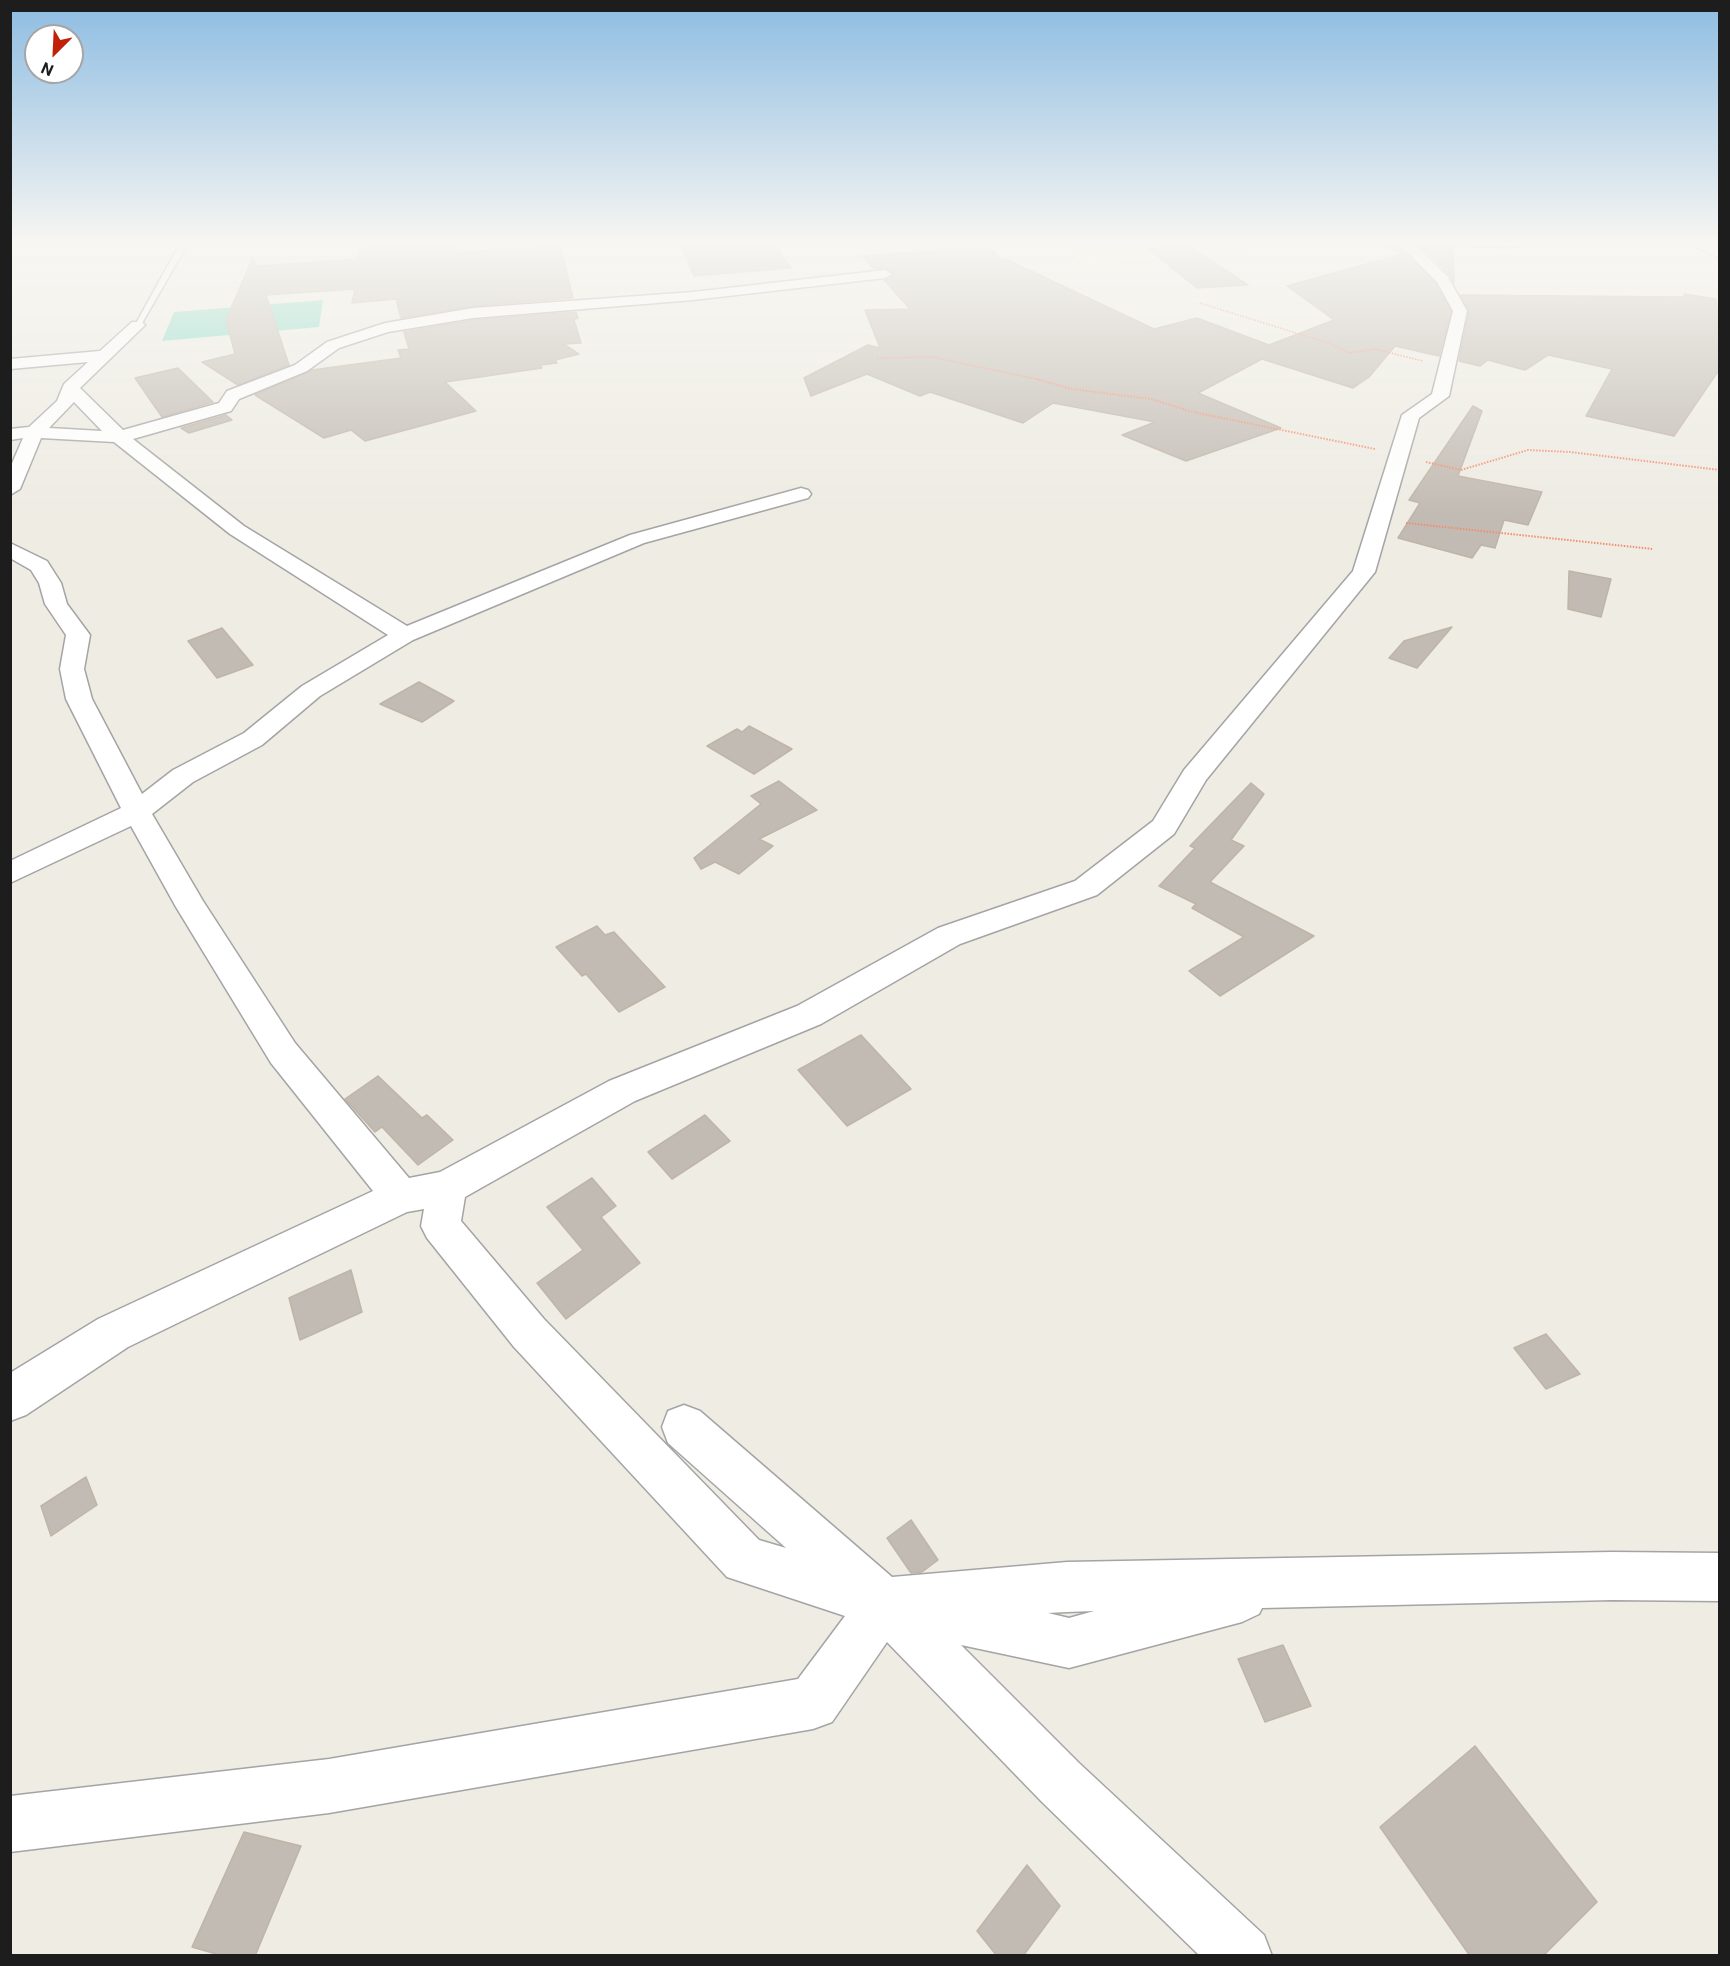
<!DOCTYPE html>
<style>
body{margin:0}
#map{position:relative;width:1730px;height:1966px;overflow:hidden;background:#eeece3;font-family:Roboto,sans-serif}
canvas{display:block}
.frame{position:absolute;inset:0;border:12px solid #1d1d1d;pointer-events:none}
.north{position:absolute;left:24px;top:24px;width:60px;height:60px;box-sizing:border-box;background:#fff;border:2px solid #a5a5a5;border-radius:50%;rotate:204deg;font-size:16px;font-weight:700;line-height:24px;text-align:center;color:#1d1d1d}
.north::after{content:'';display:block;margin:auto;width:21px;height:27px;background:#c12108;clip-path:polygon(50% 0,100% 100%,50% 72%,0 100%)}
</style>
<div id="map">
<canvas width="1730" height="1966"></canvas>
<div class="frame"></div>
<div class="north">N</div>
</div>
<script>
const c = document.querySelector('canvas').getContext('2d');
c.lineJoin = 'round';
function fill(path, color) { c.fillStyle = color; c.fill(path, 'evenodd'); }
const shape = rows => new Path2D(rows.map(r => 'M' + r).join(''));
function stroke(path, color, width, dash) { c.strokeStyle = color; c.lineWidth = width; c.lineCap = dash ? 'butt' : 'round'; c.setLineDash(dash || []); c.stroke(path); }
fill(shape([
 [1056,240,1362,240,1370,245,1085,263]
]), '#f9fedc');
fill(shape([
 [323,300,319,327,162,341,174,312]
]), '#84dac4');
const building = shape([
 [772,240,791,268,694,276,681,246,772,240],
 [1374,240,1393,240,1435,283,1451,311,1439,356,1395,346,1369,377,1353,388,1262,359,1198,393,1281,428,1186,461,1122,435,1155,422,1053,403,1023,423,930,392,920,396,867,374,811,396,804,378,868,345,880,348,865,310,910,309,884,280,893,276,893,272,885,268,874,269,862,256,987,246,1003,260,1008,260,1154,329,1197,318,1269,345,1334,320,1287,286,1402,254,1374,240],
 [456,241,456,252,560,245,573,298,473,306,401,318,396,299,352,303,355,289,266,295,289,365,238,385,202,362,235,354,226,320,253,257,256,266,358,259,360,247,456,241],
 [1186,244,1248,285,1197,288,1147,248,1186,244],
 [1421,246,1453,247,1454,283,1450,275,1421,246],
 [1684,294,1716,299,1719,325,1719,370,1674,436,1586,416,1612,369,1548,355,1525,370,1488,360,1480,366,1459,361,1469,311,1461,295,1684,297,1684,294],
 [576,312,578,318,574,320,581,343,564,344,579,354,555,360,557,363,540,365,542,368,445,382,476,411,365,441,351,430,324,438,255,395,312,370,401,358,398,350,409,349,404,332,473,320,576,312],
 [178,368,213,402,162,417,135,378,178,368],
 [1473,406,1482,411,1458,476,1542,492,1528,525,1504,520,1495,548,1481,545,1472,558,1398,538,1420,503,1409,500,1473,406],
 [226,415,232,420,189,433,181,428,226,415],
 [1569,571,1611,579,1601,617,1568,609,1569,571],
 [1452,627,1417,668,1389,658,1404,641,1452,627],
 [222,628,253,665,217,678,188,641,222,628],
 [419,682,454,701,422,722,380,704,419,682],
 [749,726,792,749,754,774,707,746,737,729,742,732,749,726],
 [779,781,817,810,759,839,773,846,739,874,715,862,701,869,694,858,761,804,751,796,779,781],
 [1251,783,1264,794,1231,840,1244,846,1210,882,1314,936,1220,996,1189,971,1244,937,1192,908,1196,904,1159,886,1195,848,1190,846,1251,783],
 [597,926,605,935,614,932,665,987,619,1012,586,974,582,976,556,947,597,926],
 [861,1035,911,1089,847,1126,798,1070,861,1035],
 [378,1076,422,1118,427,1115,453,1140,418,1165,382,1127,375,1132,345,1099,378,1076],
 [705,1115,730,1141,672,1179,648,1152,705,1115],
 [592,1178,616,1206,601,1217,640,1263,566,1319,537,1283,583,1250,547,1207,592,1178],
 [351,1270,362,1312,300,1340,289,1298,351,1270],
 [1546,1334,1580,1374,1546,1389,1514,1348,1546,1334],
 [86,1477,97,1505,51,1536,41,1506,86,1477],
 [911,1520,938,1560,922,1572,911,1573,887,1538,911,1520],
 [1283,1645,1311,1706,1265,1722,1238,1659,1283,1645],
 [1475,1746,1597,1902,1543,1956,1470,1956,1380,1827,1475,1746],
 [244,1832,301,1846,255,1956,223,1956,192,1947,244,1832],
 [1027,1865,1060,1906,1023,1956,997,1956,977,1931,1027,1865]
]);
fill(building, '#c2bbb3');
stroke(building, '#bfb4a6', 1.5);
const lane = shape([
 [182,240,190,240,141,325,134,327,182,240],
 [1190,240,1210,240,1193,243,1190,240]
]);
const street = shape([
 [1395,240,1545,240,1538,244,1508,247,1415,244,1448,277,1467,311,1449,396,1419,418,1375,572,1206,780,1174,834,1097,895,960,944,821,1024,635,1101,465,1197,461,1221,544,1319,759,1540,786,1548,668,1443,662,1427,668,1411,684,1405,700,1411,892,1577,1067,1562,1612,1552,1720,1553,1720,1601,1612,1600,1262,1608,1259,1614,1242,1622,1069,1668,961,1645,1079,1763,1264,1935,1272,1956,1200,1956,1041,1801,887,1642,832,1722,813,1729,329,1813,10,1852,10,1796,329,1759,798,1679,845,1616,727,1577,514,1347,427,1238,421,1226,424,1209,407,1212,128,1347,26,1415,10,1421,10,1373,98,1319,373,1191,271,1063,176,907,131,826,10,883,10,861,121,808,66,699,60,669,66,635,45,604,39,583,31,570,10,558,10,543,47,561,61,583,67,604,90,635,84,669,92,699,142,794,173,770,244,733,302,686,388,635,230,534,114,442,41,438,20,489,10,495,10,468,23,438,10,440,10,429,29,427,57,401,64,384,88,362,10,369,10,359,100,351,132,322,142,322,145,325,142,328,80,388,123,430,219,403,227,391,295,365,327,342,385,323,473,308,693,292,885,270,892,274,885,278,693,300,473,318,388,332,339,348,307,371,239,399,231,411,133,439,244,526,407,626,630,535,801,488,808,490,811,494,808,498,644,543,413,640,320,696,262,745,193,782,152,814,203,901,295,1043,409,1178,440,1172,609,1081,797,1006,938,928,1075,881,1153,821,1184,770,1353,571,1402,415,1432,394,1453,311,1437,282,1395,240],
 [74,402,102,431,49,428,74,402],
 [1094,1611,1069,1618,1048,1613,1067,1612,1094,1611],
 [1680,240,1698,240,1720,249,1720,258,1680,240]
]);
stroke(lane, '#a4a4a4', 3);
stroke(street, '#a4a4a4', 3);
stroke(shape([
 [1200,303,1331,344,1349,353,1375,349,1423,361],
 [877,358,932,357,1041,380]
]), '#f48d6e', 1.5, [1.5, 1.5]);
stroke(shape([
 [1036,379,1072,389,1151,399,1193,412,1375,449],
 [1426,462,1461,470,1528,450,1570,452,1720,470],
 [1406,523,1653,549]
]), '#f48d6e', 2, [1.5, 1.5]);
fill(lane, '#fff');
fill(street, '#fff');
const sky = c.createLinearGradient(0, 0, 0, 515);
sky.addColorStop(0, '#8dbce2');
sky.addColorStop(0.47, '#f7f6f2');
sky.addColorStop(1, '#f7f6f200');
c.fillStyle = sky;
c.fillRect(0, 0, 1730, 515);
</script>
